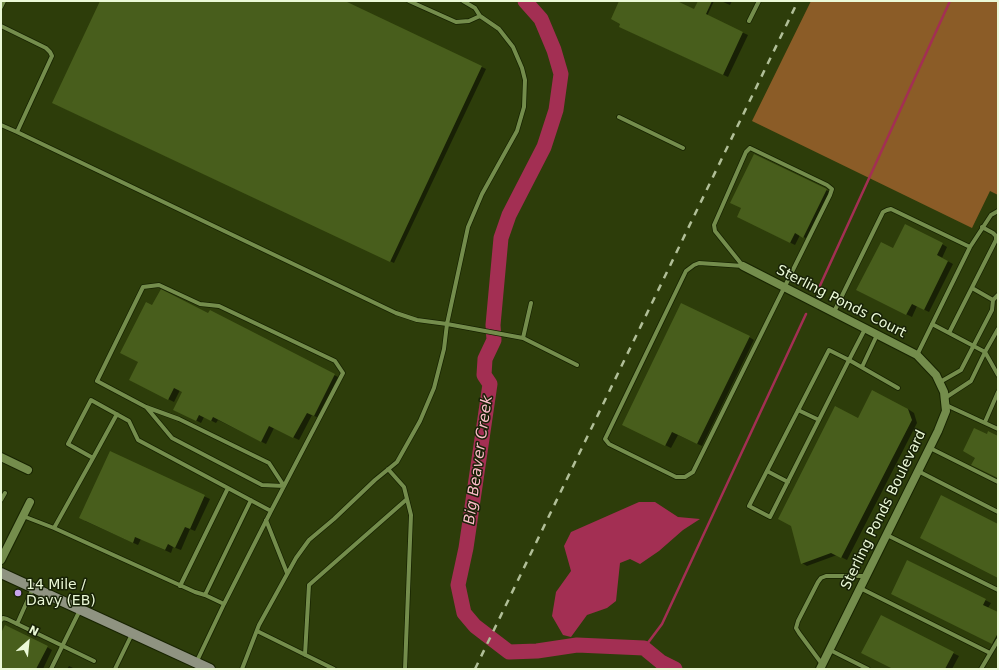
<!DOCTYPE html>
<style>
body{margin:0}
#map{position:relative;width:999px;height:670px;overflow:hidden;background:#2d3d0a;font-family:"DejaVu Sans",sans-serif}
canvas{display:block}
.frame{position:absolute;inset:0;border:2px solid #ebf9d7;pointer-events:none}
.north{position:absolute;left:8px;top:622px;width:40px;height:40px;-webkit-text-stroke:3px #182207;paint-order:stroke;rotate:27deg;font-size:11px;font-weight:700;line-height:16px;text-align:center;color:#ebf9d7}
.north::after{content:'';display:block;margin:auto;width:14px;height:18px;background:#ebf9d7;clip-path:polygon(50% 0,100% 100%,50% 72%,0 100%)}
</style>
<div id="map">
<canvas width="999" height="670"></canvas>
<div class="frame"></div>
<div class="north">N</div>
</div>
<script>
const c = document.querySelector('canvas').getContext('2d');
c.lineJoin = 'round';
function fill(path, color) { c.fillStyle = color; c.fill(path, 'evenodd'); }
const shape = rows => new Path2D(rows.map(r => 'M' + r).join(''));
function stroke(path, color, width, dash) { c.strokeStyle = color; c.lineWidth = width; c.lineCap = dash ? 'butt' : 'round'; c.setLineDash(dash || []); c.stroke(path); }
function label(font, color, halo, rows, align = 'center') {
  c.font = font + ' "DejaVu Sans",sans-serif'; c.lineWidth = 3; c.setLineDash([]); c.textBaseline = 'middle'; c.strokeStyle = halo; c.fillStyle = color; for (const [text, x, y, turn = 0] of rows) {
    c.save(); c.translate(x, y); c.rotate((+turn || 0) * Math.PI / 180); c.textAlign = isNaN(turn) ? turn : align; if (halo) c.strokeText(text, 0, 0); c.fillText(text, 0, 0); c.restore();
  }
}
fill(shape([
 [811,1,998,1,998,195,990,191,972,228,752,121]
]), '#8b5c27');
fill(shape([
 [639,502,655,502,678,517,700,519,683,530,659,551,640,564,630,559,620,563,616,601,607,608,587,615,571,637,563,635,552,616,556,592,571,571,564,546,571,532]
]), '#a32f53');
fill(shape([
 [102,1,343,1,486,69,394,263,57,105],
 [620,1,674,1,699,12,699,1,714,1,707,16,748,35,728,77,620,27],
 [721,1,732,1,730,5],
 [755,155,832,193,809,240,800,235,795,245,743,219,742,208],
 [942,244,947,247,942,258,953,264,929,312,917,306,912,317,863,293,893,249],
 [153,307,209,315,210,312,340,378,319,418,312,415,299,440,274,428,266,444,218,420,216,423,204,417,201,423,180,412,183,392,180,390,174,402,136,383],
 [749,337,754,340,702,446,678,435,671,448,628,427],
 [908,409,914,413,917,423,847,560,837,555,807,566,802,563,858,419],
 [110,453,210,499,195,531,190,529,181,550,173,547,171,553,141,539,138,545,85,521],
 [908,561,991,603,988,608,998,613,998,646,897,596],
 [1,636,47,647,52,650,43,669,1,669],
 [953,653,959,656,952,669,894,669],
 [69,666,75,669,67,669]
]), '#0007');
stroke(shape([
 [818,290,950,1],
 [644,648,662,624,806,314]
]), '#a32f53', 2.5);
stroke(shape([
 [525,1,541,19,554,50,561,74,556,110,544,147,509,215,501,238,493,325,494,340,485,359,484,375,490,384,466,548,458,585,464,613,475,626,509,652,537,651,577,645,644,648,661,662,675,669]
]), '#a32f53', 15);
fill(shape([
 [100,1,345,1,482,66,390,262,52,103],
 [619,1,677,1,694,9,698,1,712,1,706,14,743,32,723,75,619,27,620,24,611,19],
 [754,154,827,189,803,238,795,233,790,243,737,217,741,208,730,203],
 [905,224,943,243,937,255,948,261,924,310,912,304,906,315,856,290,881,242,893,248],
 [161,289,208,313,210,310,335,374,314,416,307,413,293,438,269,426,261,442,213,417,211,421,199,415,196,421,173,410,182,392,174,388,168,400,129,380,138,362,120,353,146,302,152,305],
 [681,303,750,336,697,444,672,432,665,446,622,425],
 [872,390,908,409,912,420,841,558,831,553,801,564,791,526,778,519,835,406,858,418],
 [974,428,987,434,988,431,998,436,998,478,971,465,975,458,963,451],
 [110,451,205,495,190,529,185,527,175,548,168,544,165,550,135,537,133,543,79,518],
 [941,495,998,524,998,578,920,538],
 [907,560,986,599,983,605,998,612,998,633,992,644,891,594],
 [881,615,954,652,945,669,893,669,861,653],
 [5,625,48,646,36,669,1,669,1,633]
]), '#485e1c');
const service = shape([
 [463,1,475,8,480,16],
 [1,7,4,1],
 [749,21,759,1],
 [1,26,46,48,50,52,52,56,17,132,1,125],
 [619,117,683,148],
 [17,132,396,313,417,320,447,324,523,338,577,365],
 [750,148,827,185,832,189,830,195,693,472,685,477,676,477,609,444,605,439,686,271,694,265,699,263,743,266,715,231,714,225,746,152,750,148],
 [972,288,993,300],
 [834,312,883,212,887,210,891,209,970,247],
 [932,324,985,352,998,375],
 [865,329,849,360,770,517,749,506,829,350,849,360,898,388],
 [949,333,996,240,996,236,993,233,982,227],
 [523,338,531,303],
 [917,355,970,247,991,215,998,211],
 [862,367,877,335],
 [940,382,961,370,992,310,993,300,998,295],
 [945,398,971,381,985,352,998,329],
 [946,405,998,429],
 [147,408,172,438,262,485,284,486],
 [798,410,819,420],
 [985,422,998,392],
 [930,448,998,482],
 [93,458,117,414],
 [388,469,404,487,411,515,405,669],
 [767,471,788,482],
 [918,471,998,512],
 [1,500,5,493],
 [271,511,343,373,335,361,219,306,200,304,159,285,143,287,97,381,146,407,179,419,269,463,284,486],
 [23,516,54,528,93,458,68,444,91,400,129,421,138,440,271,511,224,604,196,663],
 [266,520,287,573],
 [54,528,195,592,205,595,224,604],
 [887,535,998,590],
 [180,586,228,488],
 [860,588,990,653],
 [205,595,251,500],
 [1,620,3,618,7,619,94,661],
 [17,624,33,588],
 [257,631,334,669],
 [830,650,868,669],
 [305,655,309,585,407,499],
 [822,664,799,633,796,628,798,621,818,582,821,578,826,576,866,576],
 [51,669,80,610],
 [115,669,132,634],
 [242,669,259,625,296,558,309,540,334,519,375,480,397,462,420,421,434,388,444,349,447,324,468,227,482,194,517,131,524,107,525,80,522,68,513,47,499,29,480,16,469,21,456,22,409,1],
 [981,669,998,640]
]);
const minor = shape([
 [743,266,917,355,936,375,944,392,946,411,938,431,820,669],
 [1,457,28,470],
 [1,560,30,502]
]);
const secondary = shape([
 [1,573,210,669]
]);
stroke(service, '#172301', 5.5);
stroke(minor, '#172301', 10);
stroke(secondary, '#172301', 12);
stroke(service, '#748d4c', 4);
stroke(minor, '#748d4c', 8);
stroke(secondary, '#8f9381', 10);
stroke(shape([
 [475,669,798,1]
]), '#b1bf98', 2.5, [7, 7]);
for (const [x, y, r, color] of [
 [18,593,4,"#c8a5ee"]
]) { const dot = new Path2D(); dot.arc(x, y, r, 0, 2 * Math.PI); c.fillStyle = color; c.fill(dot); stroke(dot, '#182207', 1.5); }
label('14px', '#ebf9d7', '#182207', [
 ["Sterling Ponds Court",841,302,27],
 ["Sterling Ponds Boulevard",884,510,-64]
]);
label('14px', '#ebf9d7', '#182207', [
 ["14 Mile /",26,585],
 ["Davy (EB)",26,601]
], 'left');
label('italic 15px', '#fbbcc8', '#182207', [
 ["Big Beaver Creek",479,460,-82]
]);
</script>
